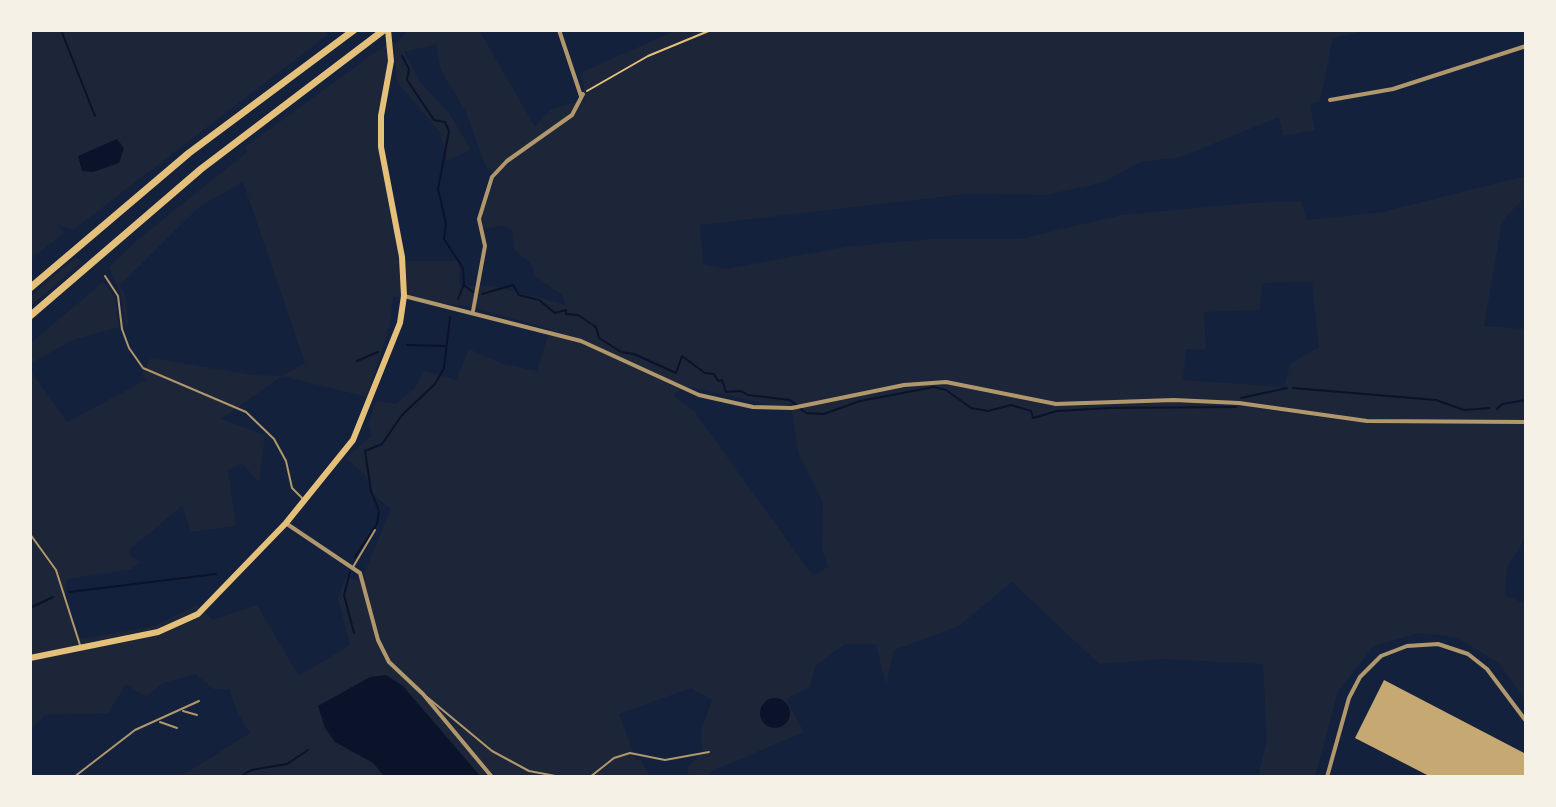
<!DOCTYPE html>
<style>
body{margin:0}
#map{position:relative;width:1556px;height:807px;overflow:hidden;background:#14213d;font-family:"Exo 2",sans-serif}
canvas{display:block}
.frame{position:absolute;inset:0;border:32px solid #f6f1e7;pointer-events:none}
</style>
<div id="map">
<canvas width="1556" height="807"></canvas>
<div class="frame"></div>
</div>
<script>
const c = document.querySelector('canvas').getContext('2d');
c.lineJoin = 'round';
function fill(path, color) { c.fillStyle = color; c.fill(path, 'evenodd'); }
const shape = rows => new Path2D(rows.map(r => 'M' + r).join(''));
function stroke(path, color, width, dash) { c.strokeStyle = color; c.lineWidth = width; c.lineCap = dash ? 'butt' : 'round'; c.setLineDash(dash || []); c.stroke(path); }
fill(shape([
 [30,30,324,30,327,35,73,230,57,224,64,233,30,260],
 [408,30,479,30,535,127,551,109,585,100,582,72,677,30,1368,30,1333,38,1320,101,1310,105,1315,130,1283,136,1279,117,1181,157,1140,162,1104,182,1046,195,966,194,700,225,703,264,726,269,845,247,930,239,1021,239,1121,215,1250,203,1301,201,1307,220,1383,212,1526,176,1526,196,1502,221,1484,326,1526,329,1526,537,1507,567,1505,595,1526,604,1526,702,1499,663,1456,637,1419,633,1374,646,1338,691,1315,777,1258,777,1267,740,1263,664,1163,659,1099,664,1012,582,959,626,894,650,886,685,876,644,845,644,815,666,810,687,786,699,804,732,712,771,708,777,689,777,687,768,702,753,701,731,712,700,691,688,619,714,636,759,641,760,650,777,180,777,250,733,238,714,229,689,214,689,195,674,163,683,146,697,126,684,108,713,45,715,30,730,30,370,67,422,146,380,142,373,151,358,252,375,282,376,305,363,243,182,199,207,120,285,126,297,128,324,125,325,121,295,109,267,135,242,247,152,245,147,391,41,380,127,403,261,459,261,460,286,495,286,566,305,562,295,535,276,532,265,515,250,512,230,504,225,483,229,482,209,496,176,486,167,466,112,441,70,436,44,404,52,420,82,449,113,471,150,447,161,440,132,397,82,394,45],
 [1312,282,1319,347,1290,364,1284,387,1183,380,1186,349,1206,350,1204,312,1260,310,1262,283],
 [393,296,471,307,550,329,537,371,503,364,469,349,456,380,424,371,415,388,396,404,376,401,369,424,372,435,346,458,366,476,371,493,391,509,361,581,346,577,338,598,350,645,299,676,257,605,213,620,197,605,155,626,81,639,65,601,67,579,131,569,141,562,130,556,130,549,182,506,191,532,236,526,228,470,242,463,259,483,265,435,221,419,282,376,367,397,390,324],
 [685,386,777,406,791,404,798,452,823,502,822,550,828,567,813,576,694,411,673,395],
 [76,257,82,262,30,307,30,297],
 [103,282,115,297,119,327,73,340,30,364,30,344]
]), '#1d2539');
fill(shape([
 [117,139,124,148,119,163,93,172,82,171,78,156],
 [386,675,403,686,481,777,385,777,373,763,335,742,325,728,318,706,370,677],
 '760 713a15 15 0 1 1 30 0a15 15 0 1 1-30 0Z'
]), '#0b132b');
stroke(shape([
 [61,30,95,116],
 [402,56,409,69,407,80,434,120,445,122,449,131,438,189,446,224,444,239,463,268,464,284,458,299],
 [465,286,473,292],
 [482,294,513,285,519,295,539,300,555,313,566,310,566,314,578,315,596,327,599,338,621,352,634,354,676,373,682,356,705,373,714,374,718,381,722,380,726,392,741,391,748,395,790,400,806,413,824,414,860,401,934,387,946,390,971,408,988,411,1011,405,1031,411,1033,418,1057,411,1110,408,1236,407],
 [407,345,445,346],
 [357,361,378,352],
 [1293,388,1436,400,1464,410,1489,408],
 [1241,398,1287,388],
 [1497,409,1502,404,1526,400],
 [355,557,377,524,379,511,371,491,365,451,382,444,402,415,435,384,444,368,450,317],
 [350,572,344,595,354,633],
 [69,592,216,574],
 [30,608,53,597],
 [240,777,251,770,287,764,308,750]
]), '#0b132b', 2);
fill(shape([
 [1384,680,1526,754,1525,777,1431,777,1355,738]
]), '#c6a872');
stroke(shape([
 [587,91,648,56,711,30]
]), '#e5c07b', 2);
stroke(shape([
 [105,276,118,296,122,329,129,348,143,368,246,412,274,439,286,461,292,488,304,500],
 [30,534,56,570,80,645],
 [353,567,375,530],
 [427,697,492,751,529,771,561,777],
 [183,711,197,715],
 [160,722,177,728],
 [74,777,135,730,199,701],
 [590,777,614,758,630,753,665,760,709,752]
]), '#b1986c', 2);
stroke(shape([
 [559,30,581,96],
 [1330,100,1393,89,1526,46],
 [404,296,581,341,699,395,753,407,792,408,904,385,946,382,1056,404,1174,400,1239,403,1367,421,1526,422],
 [473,311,485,246,479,219,492,177,507,161,572,115,583,94],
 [287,524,360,573,378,640,389,662,423,694,492,777],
 [1327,777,1349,698,1360,677,1381,656,1407,646,1438,644,1468,654,1487,669,1526,721]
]), '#b1986c', 4);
stroke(shape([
 [30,658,158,632,198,614,286,523,353,440,400,323,404,296,402,257,381,147,381,116,391,61,388,30]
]), '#e5c07b', 6);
stroke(shape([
 [30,288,189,153,354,30],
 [30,316,201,169,384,30]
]), '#e5c07b', 7);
</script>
